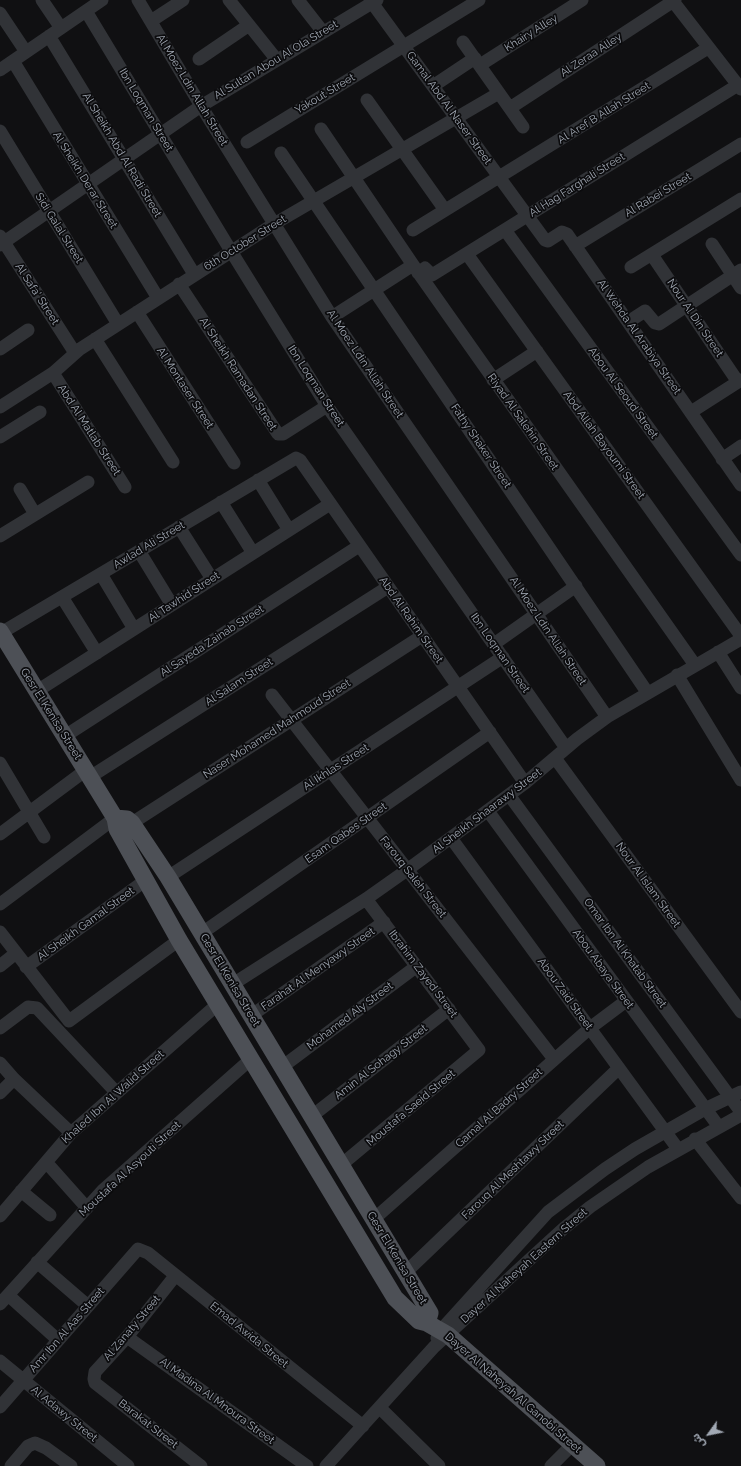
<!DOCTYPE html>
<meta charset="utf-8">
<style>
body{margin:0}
#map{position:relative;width:741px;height:1466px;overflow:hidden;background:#101012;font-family:Raleway,"Noto Sans Arabic",sans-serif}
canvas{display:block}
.north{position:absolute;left:689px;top:1414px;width:40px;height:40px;-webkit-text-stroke:3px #0b0b0d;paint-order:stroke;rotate:237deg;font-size:11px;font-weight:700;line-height:16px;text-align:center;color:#a1a8b3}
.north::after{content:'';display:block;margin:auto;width:14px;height:18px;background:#a1a8b3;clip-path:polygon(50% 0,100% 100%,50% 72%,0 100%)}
</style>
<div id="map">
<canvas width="741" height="1466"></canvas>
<div class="north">ش</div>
</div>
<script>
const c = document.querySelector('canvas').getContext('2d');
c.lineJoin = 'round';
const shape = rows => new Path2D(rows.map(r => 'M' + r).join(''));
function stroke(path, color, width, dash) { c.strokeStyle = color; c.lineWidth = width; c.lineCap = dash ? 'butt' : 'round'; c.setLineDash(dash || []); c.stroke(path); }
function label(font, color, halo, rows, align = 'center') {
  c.font = font + ' Raleway,sans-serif'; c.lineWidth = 3.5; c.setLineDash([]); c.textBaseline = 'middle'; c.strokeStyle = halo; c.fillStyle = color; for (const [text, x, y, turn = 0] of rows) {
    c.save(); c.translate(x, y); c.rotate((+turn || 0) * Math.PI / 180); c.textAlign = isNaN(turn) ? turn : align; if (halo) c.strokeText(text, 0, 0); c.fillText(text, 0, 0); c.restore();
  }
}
stroke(shape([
 [42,0,61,28],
 [138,0,201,106,332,317,607,717],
 [229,0,277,60],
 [298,0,323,32],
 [370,0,545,240,548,241,562,232,567,234,741,485],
 [672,0,741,89],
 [86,11,231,251,327,406,566,748],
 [0,13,26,52],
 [151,21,183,0],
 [49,36,194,274],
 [463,42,523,127],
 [199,59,249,25],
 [13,61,158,298],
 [480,65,582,0],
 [0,70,102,0],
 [433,86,475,58],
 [367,100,445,210],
 [510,108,675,0],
 [321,129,413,265,695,665],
 [0,131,118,324],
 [247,142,479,0],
 [281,153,647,692],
 [413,230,708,48],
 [505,230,741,555],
 [0,236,75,353],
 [712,244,741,288],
 [0,245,201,106,377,0],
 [575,246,741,144],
 [467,254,741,636],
 [652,255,738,382],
 [631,267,741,199],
 [418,273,425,268,432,275,738,85],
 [179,284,278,434,283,434,327,406],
 [137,312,234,463],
 [332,317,413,265],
 [628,322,645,311,655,323,659,324,741,270],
 [95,339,173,462],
 [0,349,28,330],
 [53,373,125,487],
 [493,380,537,351],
 [0,407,53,373,80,349,274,224,499,93],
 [691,412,741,380],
 [0,437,40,412],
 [722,459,741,446],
 [258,480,289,530],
 [20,489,35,514],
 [221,502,253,553],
 [179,527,212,579],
 [0,536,88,482],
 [139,551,172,605],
 [101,574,134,629],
 [62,597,97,653],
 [1,633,296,458,300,460,525,783],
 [494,644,576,586],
 [718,652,741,688],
 [677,675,741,780],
 [37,691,330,504],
 [272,695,554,1059],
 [65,736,359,546],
 [555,758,741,1012],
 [0,763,44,837],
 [90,777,388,587],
 [509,795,741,1112],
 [488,811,719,1127],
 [132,823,422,636],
 [0,834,86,770],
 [451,838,678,1149],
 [168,877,503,657],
 [0,904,115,818],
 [0,932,69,1021,179,940],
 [202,933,490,732],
 [0,966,16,953],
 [26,967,146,880],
 [233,984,366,899,407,870,525,783,577,739,607,717,741,639],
 [252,1015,384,922],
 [0,1028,28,1007,37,1008,116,1092],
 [0,1063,14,1079,71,1133],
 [282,1067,417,966],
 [0,1093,14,1079],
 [312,1116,449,1009],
 [695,1139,741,1198],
 [46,1162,87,1208],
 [341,1165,479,1050,366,899],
 [21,1191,50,1215],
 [0,1216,71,1133,218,1004],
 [374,1219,590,1028,626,1001],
 [37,1262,88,1306],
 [406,1272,619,1068],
 [175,1276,127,1337,95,1372,94,1379,95,1383,201,1466],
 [8,1295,58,1340],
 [0,1304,103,1190,251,1059],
 [127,1337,307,1466],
 [437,1338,440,1331,548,1212,605,1169,635,1149,705,1109,741,1092],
 [0,1361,128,1466],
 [0,1407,138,1249,148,1253,363,1426],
 [380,1408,439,1466],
 [11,1466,28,1446,35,1443,46,1448,71,1466],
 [326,1466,434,1347,563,1229,590,1207,648,1167,741,1115],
 [551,1466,573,1444]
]), '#313337', 13);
stroke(shape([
 [0,631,115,818,117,829,179,940,395,1298,419,1321,427,1323,448,1335,597,1466],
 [115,818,127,819,132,823,168,877,430,1313,427,1323]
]), '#4d5056', 17);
label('11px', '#a1a8b3', '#0b0b0d', [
 ["Khairy Alley",531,33,-32],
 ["Al Zeraa Alley",591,55,-33],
 ["Al Sultan Abou Al Ola Street",276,60,-31],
 ["Al Moez Ldin Allah Street",192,90,59],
 ["Yakout Street",325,94,-31],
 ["Gamal Abd Al Naser Street",449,108,54],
 ["Ibn Loqman Street",146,110,59],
 ["Al Aref B Allah Street",604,113,-32],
 ["Al Sheikh Abd Al Radi Street",122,155,59],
 ["Al Sheikh Derar Street",85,180,58],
 ["Al Hag Farghali Street",577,185,-32],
 ["Al Rabei Street",658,195,-31],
 ["Sidi Galal Street",59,228,58],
 ["6th October Street",245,243,-32],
 ["Al Safa' Street",37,294,57],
 ["Nour Al Din Street",695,318,56],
 ["Al Wehda Al Arabiya Street",639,337,55],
 ["Al Moez Ldin Allah Street",365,364,56],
 ["Al Sheikh Ramadan Street",238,374,57],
 ["Ibn Loqman Street",316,386,57],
 ["Al Montaser Street",185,388,57],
 ["Abou Al Seoud Street",623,393,54],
 ["Riyad Al Salehin Street",523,422,55],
 ["Abd Al Matlab Street",89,430,57],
 ["Abd Allah Bayoumi Street",604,445,54],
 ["Fathy Shaker Street",481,446,56],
 ["Awlad Ali Street",149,545,-31],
 ["Al Tawhid Street",184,597,-33],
 ["Abd Al Rahim Street",411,620,55],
 ["Al Moez Ldin Allah Street",548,631,56],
 ["Al Sayeda Zainab Street",212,641,-33],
 ["Ibn Loqman Street",500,653,55],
 ["Al Salam Street",239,682,-33],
 ["Gesr El Kenisa Street",51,714,58],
 ["Naser Mohamed Mahmoud Street",277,729,-33],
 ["Al Ikhlas Street",336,767,-33],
 ["Al Sheikh Shaarawy Street",487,811,-37],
 ["Esam Qabes Street",346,833,-35],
 ["Farouq Saleh Street",413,877,52],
 ["Nour Al Islam Street",648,885,54],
 ["Al Sheikh Gamal Street",86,924,-36],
 ["Omar Ibn Al Khatab Street",625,953,54],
 ["Farahat Al Menyawy Street",318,969,-35],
 ["Abou Abaya Street",603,969,54],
 ["Ibrahim Zayed Street",423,974,53],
 ["Gesr El Kenisa Street",230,980,59],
 ["Abou Zaid Street",565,994,54],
 ["Mohamed Aly Street",350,1016,-37],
 ["Amin Al Sohagy Street",381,1062,-38],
 ["Khaled Ibn Al Walid Street",113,1097,-42],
 ["Moustafa Saeid Street",411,1108,-40],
 ["Gamal Al Badry Street",499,1108,-42],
 ["Moustafa Al Asyouti Street",130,1169,-43],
 ["Farouq Al Meshtawy Street",513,1170,-44],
 ["Gesr El Kenisa Street",397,1258,59],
 ["Dayer Al Naheyah Eastern Street",524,1266,-42],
 ["Al Zanaty Street",132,1328,-50],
 ["Amr Ibn Al Aas Street",67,1330,-49],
 ["Emad Awida Street",249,1335,39],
 ["Dayer Al Naheyah Al Ganobi Street",513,1393,41],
 ["Al Madina Al Mnoura Street",217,1401,36],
 ["Al Adawy Street",64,1414,39],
 ["Barakat Street",148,1424,38]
]);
</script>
